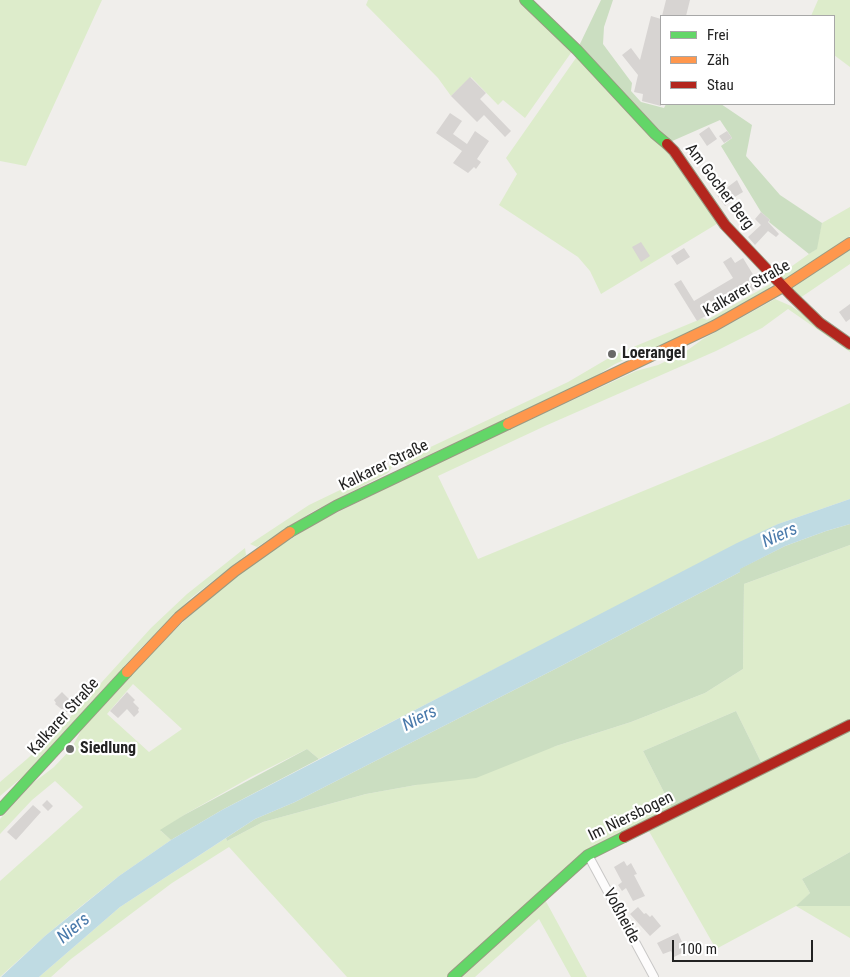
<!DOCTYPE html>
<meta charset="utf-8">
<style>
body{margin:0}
#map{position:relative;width:850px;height:977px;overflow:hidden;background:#f0eeeb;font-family:"Roboto Condensed",sans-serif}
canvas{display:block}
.legend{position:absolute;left:660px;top:15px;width:175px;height:90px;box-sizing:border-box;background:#fff;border:1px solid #a7a7a7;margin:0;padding:6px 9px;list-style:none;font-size:15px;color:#222}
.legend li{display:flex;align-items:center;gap:10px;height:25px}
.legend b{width:25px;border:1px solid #a7a7a7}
.scale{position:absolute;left:672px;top:940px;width:141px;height:22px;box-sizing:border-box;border:2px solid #222;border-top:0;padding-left:6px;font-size:15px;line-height:18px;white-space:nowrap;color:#222;-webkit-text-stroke:4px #fff;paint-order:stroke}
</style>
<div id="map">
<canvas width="850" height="977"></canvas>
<ul class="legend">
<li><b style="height:6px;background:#63d668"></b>Frei</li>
<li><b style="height:6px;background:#ff974d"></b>Zäh</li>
<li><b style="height:6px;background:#b3261e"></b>Stau</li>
</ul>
<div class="scale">100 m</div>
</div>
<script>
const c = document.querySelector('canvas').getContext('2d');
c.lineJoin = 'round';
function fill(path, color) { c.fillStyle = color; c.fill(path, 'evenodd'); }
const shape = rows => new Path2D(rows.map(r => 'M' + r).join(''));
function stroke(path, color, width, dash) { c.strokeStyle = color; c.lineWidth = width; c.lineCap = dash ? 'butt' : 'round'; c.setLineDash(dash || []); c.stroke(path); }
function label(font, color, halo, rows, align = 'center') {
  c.font = font + ' "Roboto Condensed",sans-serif'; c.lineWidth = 4.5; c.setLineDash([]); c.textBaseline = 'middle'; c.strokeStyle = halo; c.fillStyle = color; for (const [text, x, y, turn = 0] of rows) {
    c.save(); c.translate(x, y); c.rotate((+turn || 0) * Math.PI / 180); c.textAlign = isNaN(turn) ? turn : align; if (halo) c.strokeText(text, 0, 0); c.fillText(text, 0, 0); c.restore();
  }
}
fill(shape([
 [0,0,102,0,26,166,0,161],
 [368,0,522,0,573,50,525,118,503,100,498,105,471,77,451,96,438,78,366,5],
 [818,0,850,0,850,67,834,55,834,16,811,16],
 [578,55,673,154,720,222,601,294,590,271,578,257,499,205,517,174,506,158],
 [850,207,850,236,786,279,782,279,778,276,816,249,822,223],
 [850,250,850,264,797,300,792,288],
 [772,283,769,289,710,323,660,347,633,356,615,364,591,379,407,465,401,461,568,382,614,355,696,321,702,318,707,320],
 [775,299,791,306,850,346,850,352,788,309,762,328,716,351,545,426,438,476,478,559,772,438,850,403,850,499,778,524,319,759,307,749,251,777,184,815,161,831,171,840,119,876,80,907,45,936,0,977,0,881,83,807,55,781,32,800,0,834,0,819,33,783,54,767,71,749,82,729,149,656,182,623,231,580,270,552,318,522,447,458,636,371,658,365,685,352,703,339],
 [133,684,182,729,149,752,107,714],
 [394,464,388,473,312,512,257,547,250,544,309,505],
 [850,545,850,852,802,879,810,893,797,906,850,906,850,938,796,906,716,949,646,826,588,855,543,896,587,977,571,977,539,919,475,977,347,977,229,847,172,883,71,959,51,977,39,977,120,907,226,838,227,841,263,822,366,794,416,785,556,746,631,722,705,693,743,669,744,584],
 [736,711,761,762,775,762,674,812,643,751],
 [245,548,246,555,191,598,139,650,26,774,0,796,0,782,27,759,61,727,151,628,187,594]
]), '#ddeccb');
fill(shape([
 [601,0,613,0,604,27,603,44,632,83,631,91,641,102,664,108,666,104,721,104,752,125,746,156,780,195,822,223,817,249,809,254,769,222,770,220,761,212,721,146,732,138,720,120,670,142,657,132,578,48],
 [850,524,850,545,744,584,743,669,705,693,631,722,556,746,476,778,416,785,366,794,263,822,227,841,226,838,255,819,295,802,559,667,740,572,739,569,785,546,826,531],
 [736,711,761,762,776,762,674,812,643,751],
 [307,749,319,759,222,810,171,840,160,830,184,815],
 [850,852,850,906,796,906,810,893,802,879]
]), '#cbdec1');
fill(shape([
 [850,499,850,524,826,531,785,546,740,569,740,572,559,667,295,802,255,819,120,907,39,977,1,977,45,936,119,876,171,840,222,810,737,543,778,524]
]), '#bfdbe3');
fill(shape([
 [666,0,690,0,686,16,662,16],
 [651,16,661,19,661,106,642,101,643,94,634,92,638,75,622,55,631,48,640,60],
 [470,77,486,93,480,99,511,131,505,137,484,115,477,122,451,96],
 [450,113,462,121,453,134,467,144,475,131,489,141,477,159,481,162,476,169,474,167,468,173,453,163,462,151,436,133],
 [709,127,717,139,707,146,699,134],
 [727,131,732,138,724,143,719,136],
 [737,180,743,192,733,198,734,200,725,206,717,195],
 [761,212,770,220,768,222,779,234,776,237,768,231,755,245,748,237,761,225,755,219],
 [641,242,650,256,641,262,632,247],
 [684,248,690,257,677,265,671,256],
 [731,257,735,263,743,258,760,286,744,296,743,294,697,321,674,284,681,280,694,301,733,278,723,262],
 [850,304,850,319,846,322,839,312],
 [62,692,74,704,70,708,70,712,65,712,55,704,56,703,54,700],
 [127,692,135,700,133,702,139,708,138,710,139,712,134,717,127,709,118,718,110,711],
 [47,800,53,806,48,811,42,805],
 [33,805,41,812,16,840,7,832],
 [624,861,627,866,631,863,637,874,634,875,645,896,633,901,626,888,622,891,618,885,622,882,614,867],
 [638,907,644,914,646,913,650,917,652,915,661,926,650,936,630,914],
 [678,933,686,951,674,957,671,951,663,954,657,943]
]), '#d7d4d2');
const street = shape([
 [588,855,654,977]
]);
const fast = shape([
 [525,0,577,50,655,134,667,144],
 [290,532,336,506,508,424],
 [0,810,127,672],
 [453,977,588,855,624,837]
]);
const slow = shape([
 [508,424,714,326,783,287,850,243],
 [127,672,179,617,235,571,290,532]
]);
const jam = shape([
 [667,144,674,151,725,225,791,295,820,323,850,344],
 [624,837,850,725]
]);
stroke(street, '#c9c8c7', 10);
stroke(fast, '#999a82', 12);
stroke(slow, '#999a82', 12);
stroke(jam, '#999a82', 12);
stroke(street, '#fdfcfc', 8);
stroke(fast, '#63d668', 10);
stroke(slow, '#ff974d', 10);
stroke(jam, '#b3261e', 10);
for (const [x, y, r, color] of [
 [612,354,5,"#6a6968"],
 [70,749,5,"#6a6968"]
]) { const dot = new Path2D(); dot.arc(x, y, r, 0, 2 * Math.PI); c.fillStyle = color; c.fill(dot); stroke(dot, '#fff', 2); }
label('16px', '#222', '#fff', [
 ["Am Gocher Berg",719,187,53],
 ["Kalkarer Straße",747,289,-30],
 ["Kalkarer Straße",384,466,-26],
 ["Kalkarer Straße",64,717,-48],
 ["Im Niersbogen",631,817,-26],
 ["Voßheide",621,916,62]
]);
label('bold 16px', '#222', '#fff', [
 ["Loerangel",622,354],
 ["Siedlung",80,749]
], 'left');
label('italic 18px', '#4a7aab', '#fff', [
 ["Niers",780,536,-24],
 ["Niers",420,719,-27],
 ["Niers",74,929,-40]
]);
</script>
